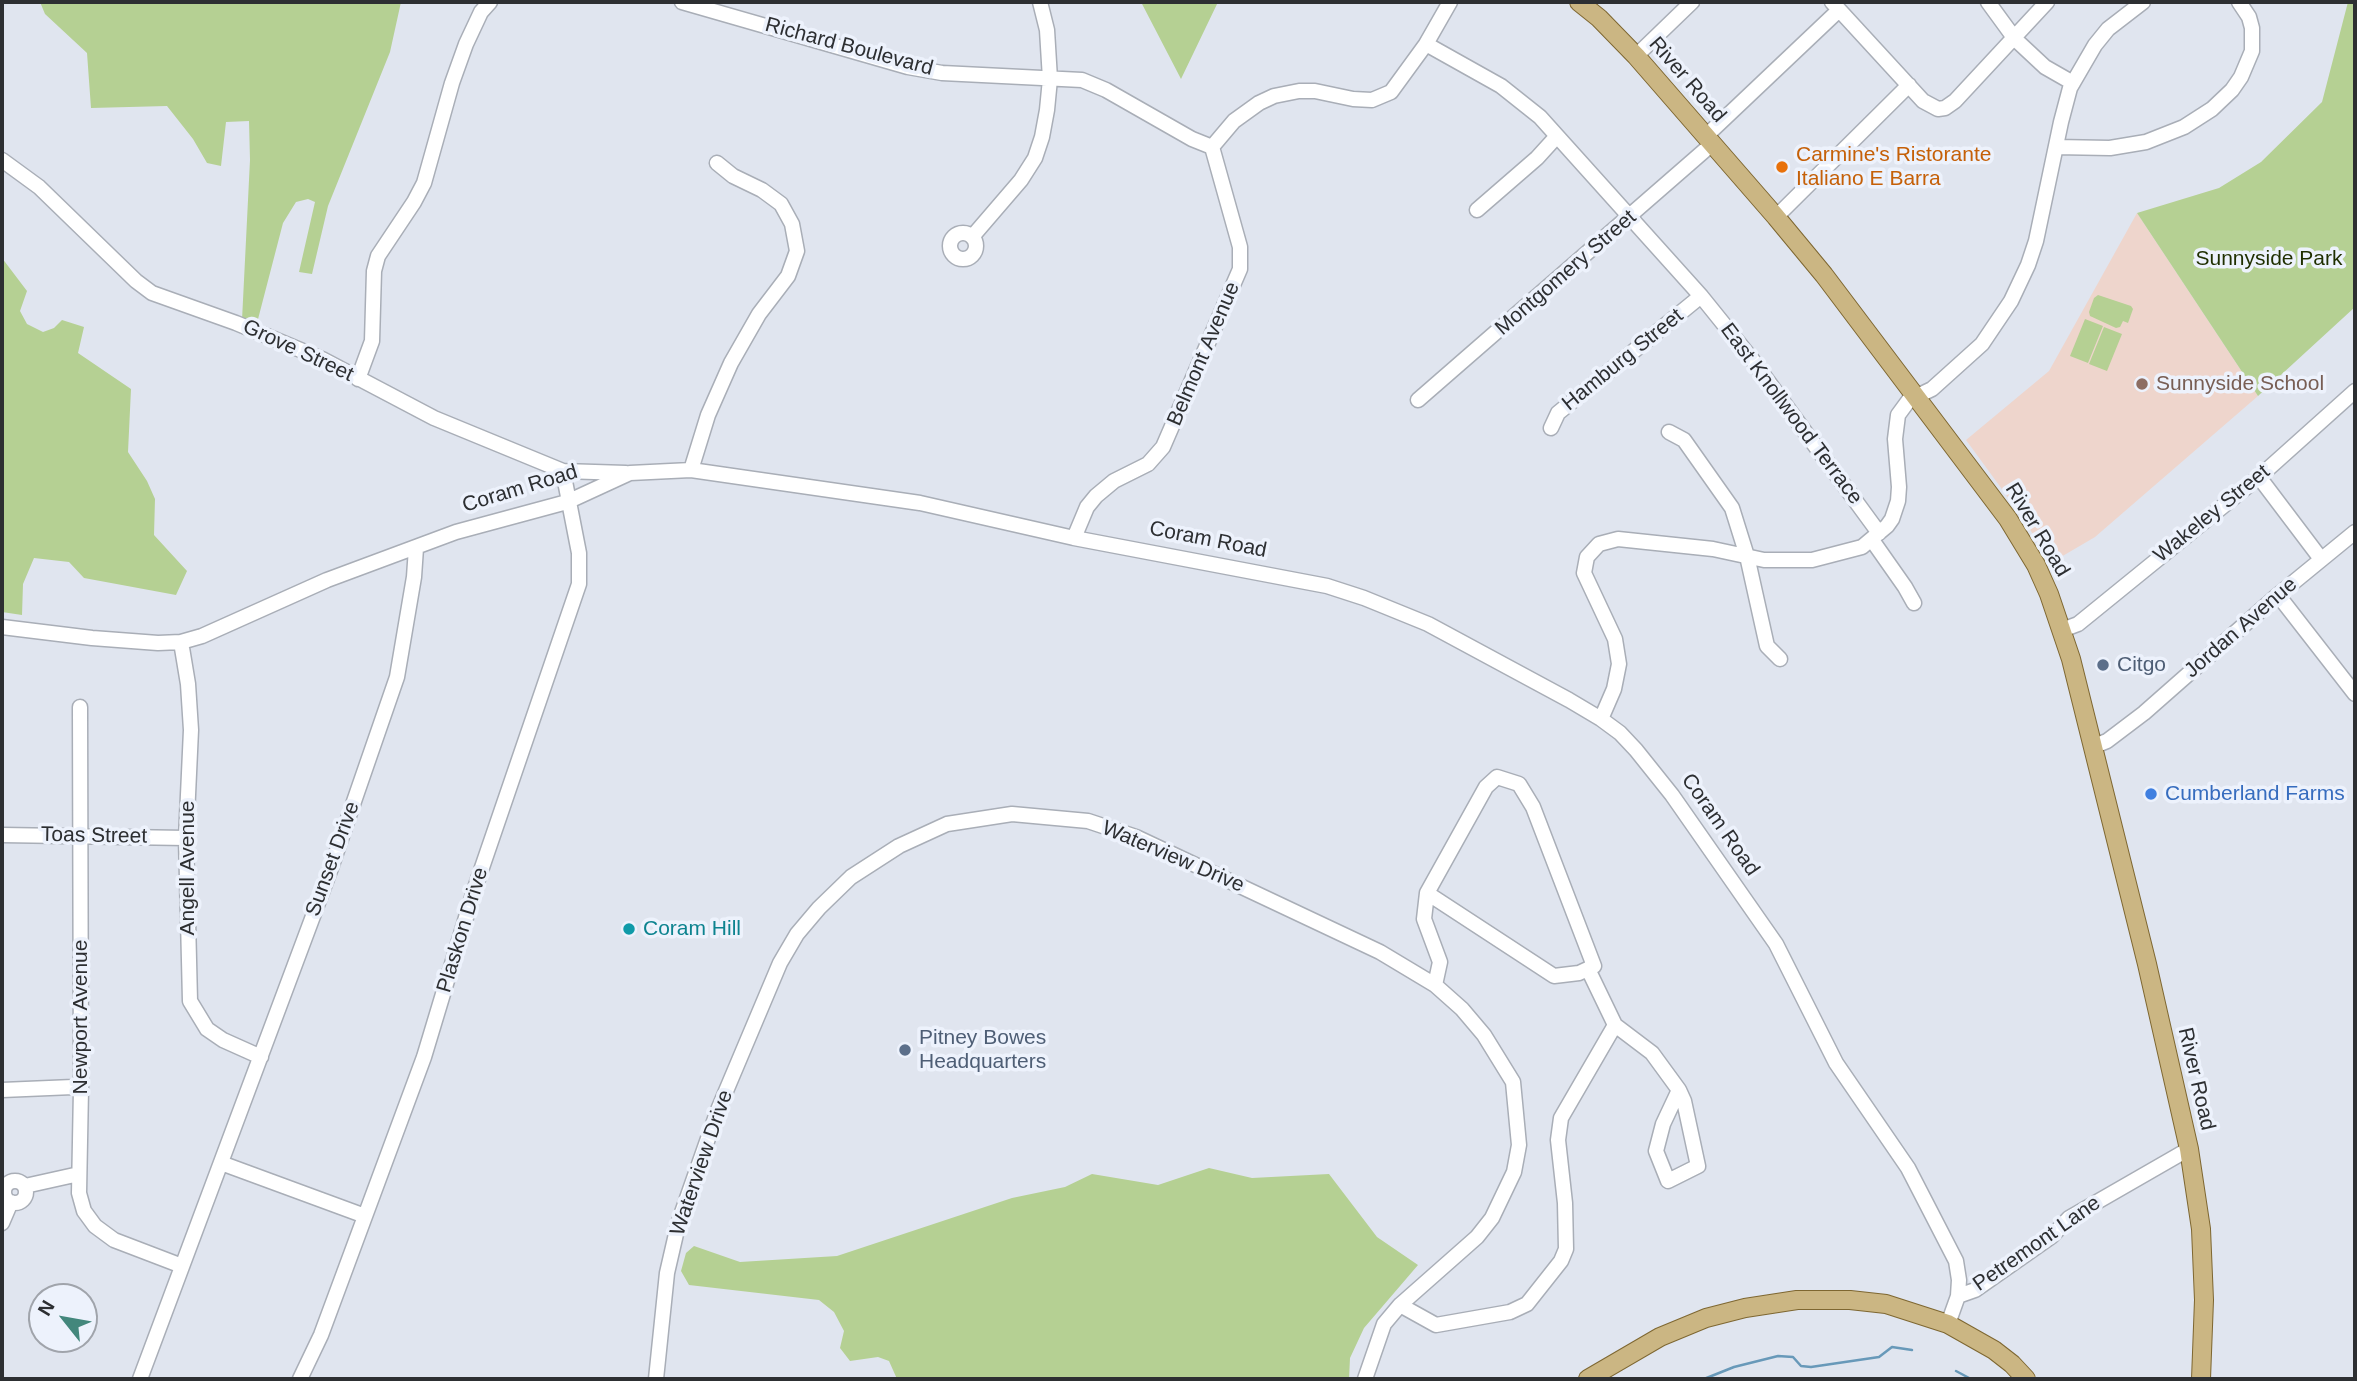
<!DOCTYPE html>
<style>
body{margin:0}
#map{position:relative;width:2357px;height:1381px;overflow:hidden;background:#e0e5ef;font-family:Helvetica,sans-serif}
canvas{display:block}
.frame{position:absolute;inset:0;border:4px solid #2d2f32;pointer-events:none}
.north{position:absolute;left:28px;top:1283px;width:70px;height:70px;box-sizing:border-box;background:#edf2fc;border:2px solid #a0a4ab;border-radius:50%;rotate:301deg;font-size:19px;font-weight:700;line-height:28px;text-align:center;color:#2d2f32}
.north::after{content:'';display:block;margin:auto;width:24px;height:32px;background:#43877c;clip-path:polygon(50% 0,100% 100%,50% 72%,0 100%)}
</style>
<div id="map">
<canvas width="2357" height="1381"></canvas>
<div class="frame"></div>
<div class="north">N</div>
</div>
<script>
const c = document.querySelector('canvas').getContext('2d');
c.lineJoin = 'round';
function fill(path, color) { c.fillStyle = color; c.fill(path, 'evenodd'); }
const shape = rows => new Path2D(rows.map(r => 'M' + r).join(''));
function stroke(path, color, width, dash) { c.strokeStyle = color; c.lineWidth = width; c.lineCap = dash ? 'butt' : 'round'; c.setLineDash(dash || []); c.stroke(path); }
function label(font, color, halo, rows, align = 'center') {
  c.font = font + ' Helvetica,sans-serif'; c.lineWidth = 7; c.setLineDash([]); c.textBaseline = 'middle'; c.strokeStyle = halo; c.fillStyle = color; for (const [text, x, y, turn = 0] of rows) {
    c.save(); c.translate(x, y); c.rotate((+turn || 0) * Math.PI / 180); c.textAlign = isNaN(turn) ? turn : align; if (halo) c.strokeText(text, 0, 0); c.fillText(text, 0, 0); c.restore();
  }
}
fill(shape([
 [2137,213,2258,396,2095,537,2049,564,2026,522,1966,440,2049,371]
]), '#eed5cc');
fill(shape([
 [40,2,401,2,390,52,328,206,312,274,299,272,315,202,308,199,296,202,283,223,257,323,242,320,250,160,249,121,226,122,221,166,207,163,193,139,167,106,91,108,87,53,45,14],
 [1141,2,1218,2,1181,79],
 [2348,2,2355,2,2355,307,2258,396,2137,213,2219,188,2261,162,2322,102],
 [2,258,27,291,20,311,27,324,43,332,54,328,62,320,84,327,78,353,131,389,128,452,147,481,155,499,154,535,187,571,176,595,84,578,69,562,34,558,23,584,22,615,2,612],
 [2098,295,2131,306,2133,309,2128,323,2123,321,2120,327,2116,328,2090,316,2089,312,2094,298],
 [2085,319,2103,326,2088,363,2070,356],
 [2104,327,2122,334,2107,371,2089,364],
 [1209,1168,1252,1178,1329,1174,1377,1237,1418,1265,1364,1328,1350,1358,1349,1379,1242,1377,1233,1379,897,1379,889,1361,878,1357,850,1361,840,1348,844,1331,834,1312,819,1300,689,1285,681,1271,686,1253,694,1246,740,1262,837,1256,1012,1198,1065,1187,1092,1174,1158,1185]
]), '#b5d093');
stroke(shape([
 [1956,1371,1971,1379],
 [1704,1379,1734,1367,1778,1356,1793,1357,1801,1366,1811,1367,1879,1357,1892,1347,1912,1350]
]), '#6899b9', 2.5);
const minor = shape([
 [682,2,908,67,942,73,1082,80,1106,90,1192,139,1212,147],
 [1832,2,1923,101,1938,109,1945,108,1955,101,2047,2],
 [1988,2,2015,39,2045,67,2073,83],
 [1426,44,1501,86,1540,117,1701,296,1751,358,1879,533],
 [1636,56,1692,2],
 [1706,136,1839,10],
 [2056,147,2110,148,2146,142,2184,127,2212,109,2232,90,2241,77,2252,51,2252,28,2249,17,2239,2],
 [2,160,39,187,136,281,152,293,236,323,322,359,434,418,563,471,626,473],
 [1477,210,1537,158,1557,136],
 [1776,217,1909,85],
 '950 246a13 13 0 1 1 26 0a13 13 0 1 1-26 0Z',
 [972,237,1021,180,1035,158,1042,137,1047,110,1050,79,1047,30,1040,2],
 [358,379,372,341,374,271,378,256,414,202,424,183,452,83,466,44,481,12,490,2],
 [1418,400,1712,144],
 [1551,428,1558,413,1701,296],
 [1669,432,1684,440,1732,508,1747,556,1767,646,1780,659],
 [691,470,708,415,731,363,759,314,788,276,797,251,792,224,781,204,762,190,733,176,717,163],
 [2259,477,2321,559],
 [1074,538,1087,507,1096,496,1114,481,1148,464,1163,447,1240,269,1240,247,1212,147,1234,121,1259,103,1274,96,1299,91,1315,91,1353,99,1372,100,1391,92,1426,44,1450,2],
 [1872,540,1905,587,1914,603],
 [2278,595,2355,694],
 [2,627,92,638,158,643,181,642,202,636,327,580,456,532,567,502,630,473,691,470,920,503,1074,538,1327,586,1364,598,1428,624,1569,700,1601,719,1620,733,1636,750,1672,795,1776,944,1836,1063,1908,1168,1956,1261,1959,1280,1958,1296,1948,1324],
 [2062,630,2078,624,2259,477,2355,391],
 [181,642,188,684,191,730,186,838,190,1001,207,1029,223,1040,261,1057],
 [80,707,81,1089,79,1193,84,1211,95,1226,114,1240,182,1266],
 [1601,719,1614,689,1619,664,1615,639,1584,573,1587,557,1599,544,1618,539,1713,549,1764,560,1812,560,1862,547,1887,526,1892,519,1898,501,1899,487,1895,439,1898,415,1909,400,1932,389,1982,344,2011,301,2028,265,2036,241,2061,122,2070,88,2095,45,2108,29,2143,2],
 [2092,747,2107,741,2144,713,2278,595,2355,532],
 [2,835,186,838],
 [1427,893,1554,976,1579,973,1594,966,1533,807,1519,784,1497,777,1486,787,1427,893,1424,919,1440,962,1435,985],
 [1588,969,1615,1025,1652,1053,1679,1090],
 [2,1090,73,1087,81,1089],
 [1679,1090,1684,1101,1698,1166,1668,1181,1656,1151,1663,1124,1679,1090],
 [221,1163,365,1216],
 '4 1192a11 11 0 1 1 22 0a11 11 0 1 1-22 0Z',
 [25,1186,79,1174],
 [2,1223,11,1202],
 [1958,1296,1975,1290,2052,1236,2069,1218,2189,1149],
 [1400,1305,1436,1325,1510,1312,1527,1304,1561,1261,1566,1249,1565,1203,1558,1140,1561,1118,1615,1025],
 [140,1379,331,868,397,677,414,577,416,548],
 [300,1379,321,1335,424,1057,474,891,579,584,579,553,563,471],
 [656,1379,667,1273,679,1221,718,1110,780,963,797,934,819,908,851,877,899,846,947,824,1012,814,1088,821,1136,837,1380,952,1435,985,1462,1009,1484,1035,1513,1082,1519,1145,1514,1172,1492,1218,1477,1237,1400,1305,1384,1324,1365,1379]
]);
const major = shape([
 [1579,2,1599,18,1636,56,1776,217,1824,275,2008,519,2036,565,2049,594,2071,659,2147,964,2189,1149,2201,1229,2204,1300,2201,1379],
 [1588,1379,1660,1337,1706,1318,1745,1308,1797,1300,1850,1300,1886,1304,1948,1324,1994,1350,2012,1364,2026,1379]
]);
stroke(minor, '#a9aeb7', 17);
stroke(major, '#7e6731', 20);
stroke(minor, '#fff', 14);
stroke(major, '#cbb683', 18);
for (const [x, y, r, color] of [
 [1782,167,7,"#e8710a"],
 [2142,384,7,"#8d6e63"],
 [2103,665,7,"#5c6f8a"],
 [2151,794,7,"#3f7fe0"],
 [629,929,7,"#0f9aa8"],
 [905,1050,7,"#5c6f8a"]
]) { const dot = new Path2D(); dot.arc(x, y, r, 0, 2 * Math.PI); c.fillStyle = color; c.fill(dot); stroke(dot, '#edf2fc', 2.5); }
label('21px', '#2d2f32', '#edf2fc', [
 ["Richard Boulevard",849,47,15],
 ["River Road",1687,80,49],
 ["Montgomery Street",1566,273,-41],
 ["Grove Street",298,351,25],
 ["Belmont Avenue",1204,354,-67],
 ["Hamburg Street",1623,360,-39],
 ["East Knollwood Terrace",1791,414,53],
 ["Coram Road",520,489,-17],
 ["Wakeley Street",2212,514,-39],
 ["River Road",2037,530,59],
 ["Coram Road",1208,540,11],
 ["Jordan Avenue",2241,628,-41],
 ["Coram Road",1720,825,55],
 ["Toas Street",94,836,1],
 ["Waterview Drive",1173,857,23],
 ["Sunset Drive",333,859,-70],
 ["Angell Avenue",188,868,-90],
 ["Plaskon Drive",463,930,-73],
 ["Newport Avenue",81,1017,-90],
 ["River Road",2196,1079,77],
 ["Waterview Drive",702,1163,-71],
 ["Petremont Lane",2037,1244,-35]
]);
label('21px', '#c56008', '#edf2fc', [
 ["Carmine's Ristorante",1796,155],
 ["Italiano E Barra",1796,179]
], 'left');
label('21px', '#1f2f00', '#edf2fc', [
 ["Sunnyside Park",2269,259]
]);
label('21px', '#785e54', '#edf2fc', [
 ["Sunnyside School",2156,384]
], 'left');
label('21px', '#4e5e75', '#edf2fc', [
 ["Citgo",2117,665],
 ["Pitney Bowes",919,1038],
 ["Headquarters",919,1062]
], 'left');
label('21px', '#366cbe', '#edf2fc', [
 ["Cumberland Farms",2165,794]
], 'left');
label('21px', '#0d838f', '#edf2fc', [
 ["Coram Hill",643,929]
], 'left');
</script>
